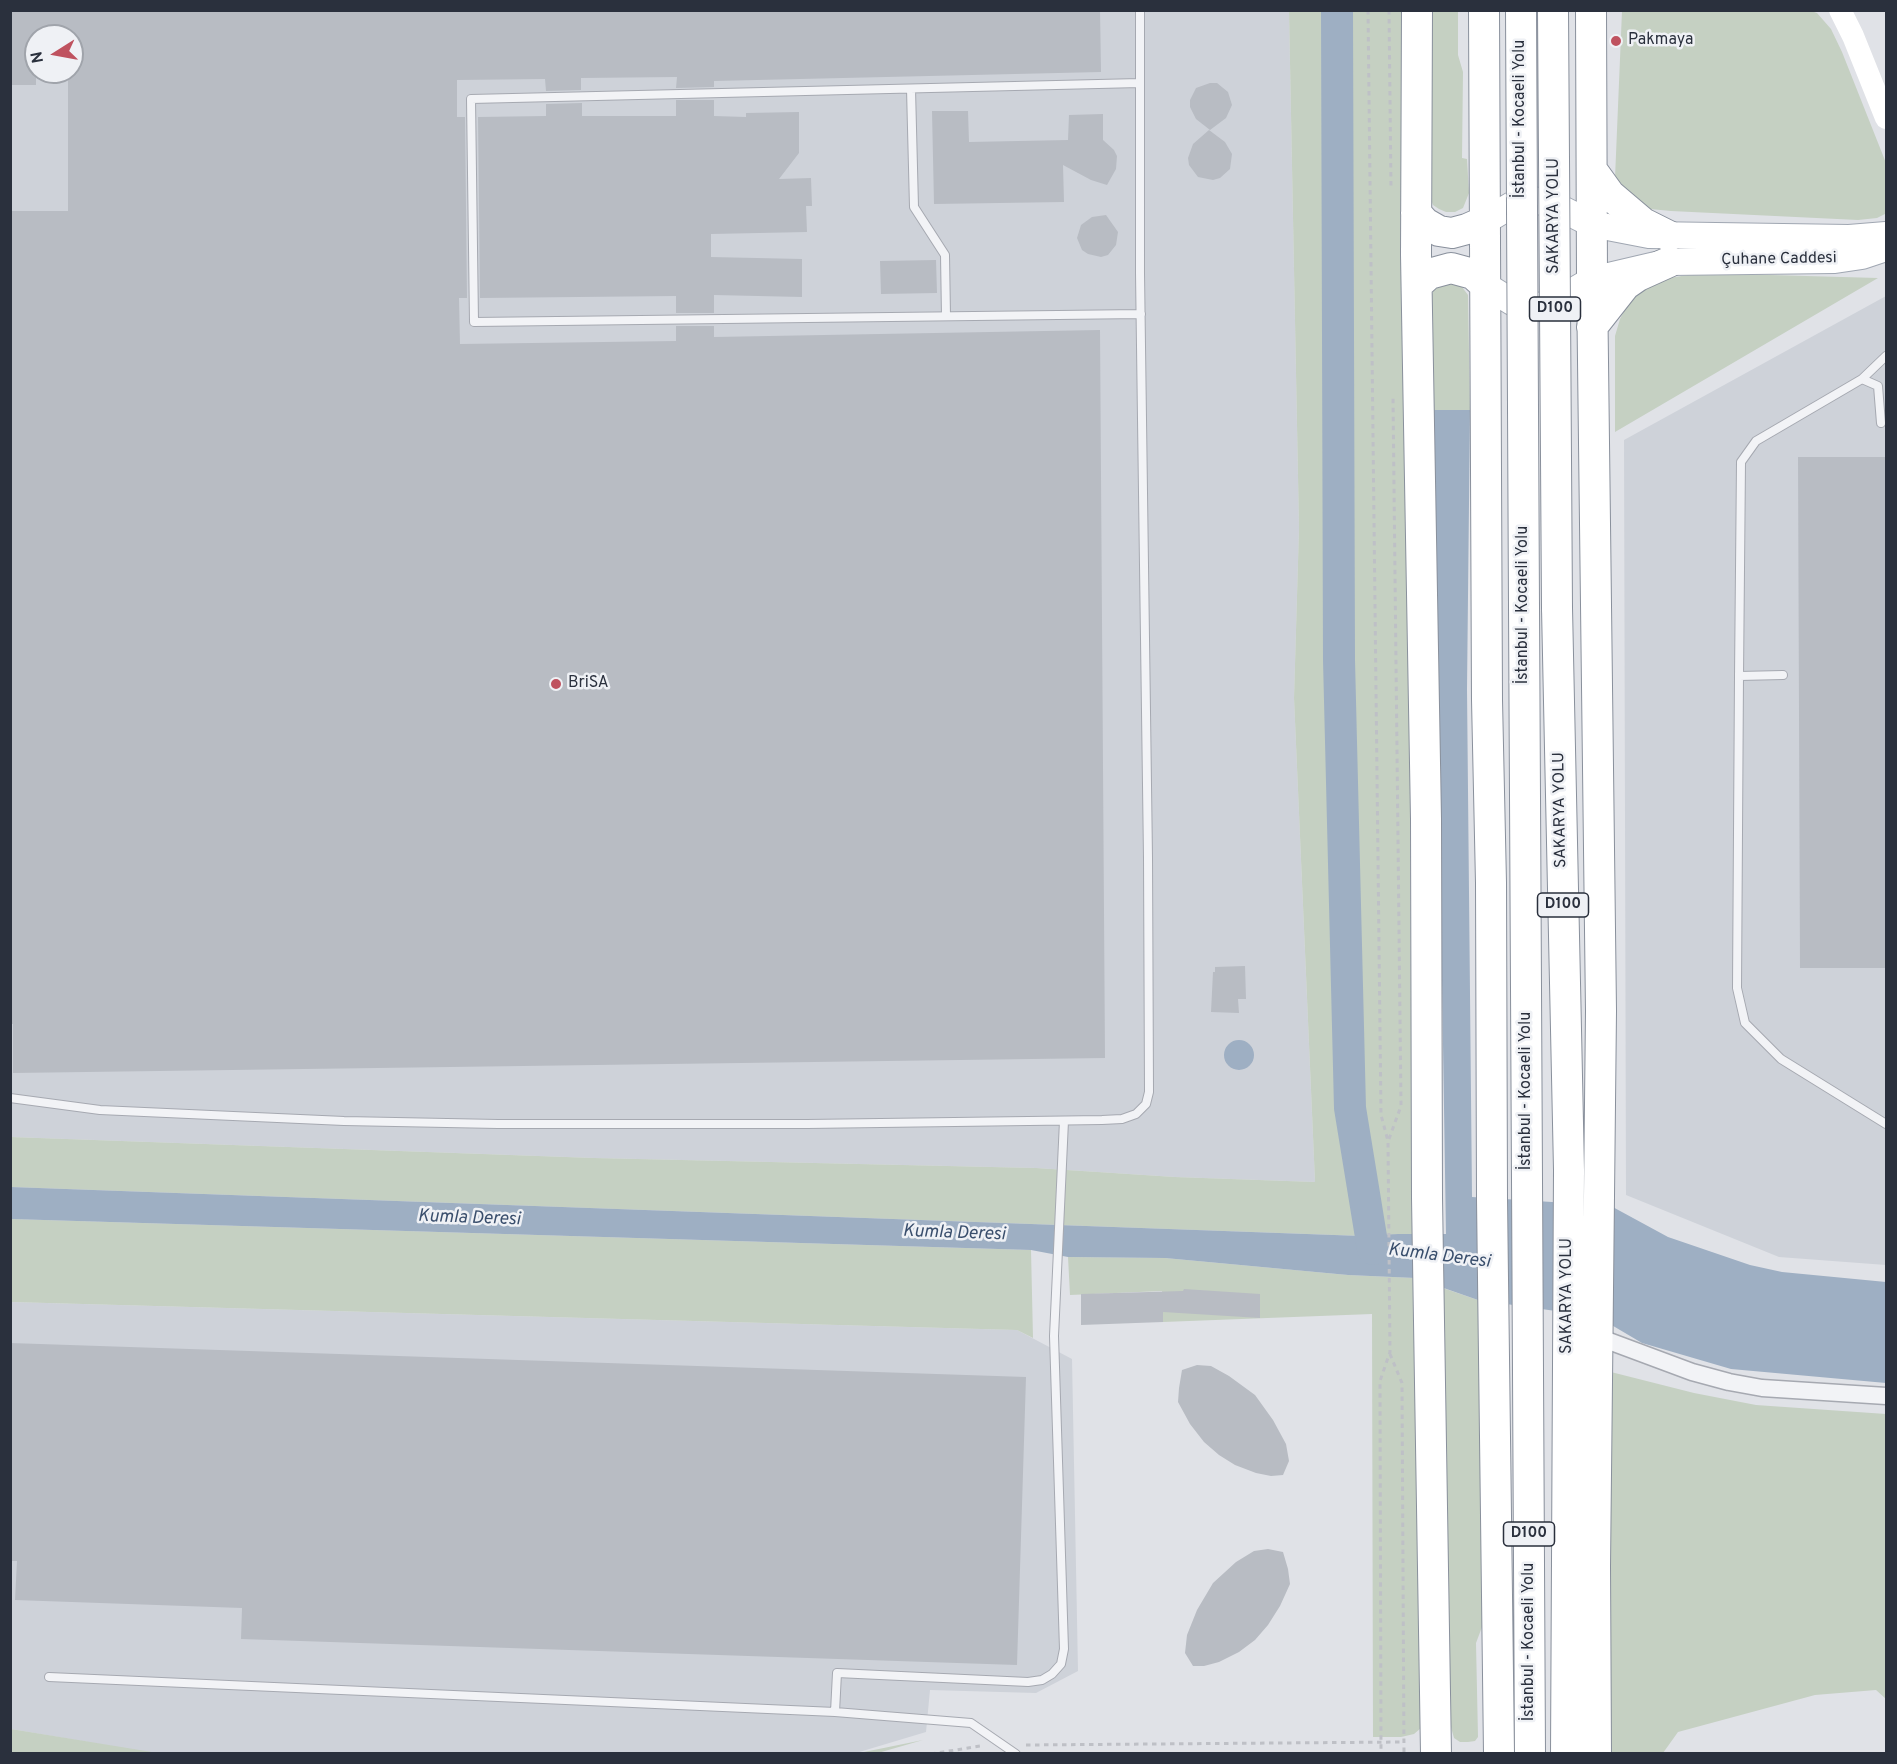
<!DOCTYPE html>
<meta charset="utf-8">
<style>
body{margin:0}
#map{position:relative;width:1897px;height:1764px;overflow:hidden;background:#e0e2e7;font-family:Overpass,sans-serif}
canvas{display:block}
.frame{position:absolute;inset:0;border:12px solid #2a303d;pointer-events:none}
.north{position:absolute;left:24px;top:24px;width:60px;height:60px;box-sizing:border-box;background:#eff1f5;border:2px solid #a0a4ab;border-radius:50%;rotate:259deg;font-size:16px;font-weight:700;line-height:24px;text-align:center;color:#2a303d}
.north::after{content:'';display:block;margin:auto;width:21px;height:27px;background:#bf525f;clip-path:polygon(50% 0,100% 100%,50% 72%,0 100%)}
</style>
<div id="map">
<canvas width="1897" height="1764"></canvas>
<div class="frame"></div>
<div class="north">N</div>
</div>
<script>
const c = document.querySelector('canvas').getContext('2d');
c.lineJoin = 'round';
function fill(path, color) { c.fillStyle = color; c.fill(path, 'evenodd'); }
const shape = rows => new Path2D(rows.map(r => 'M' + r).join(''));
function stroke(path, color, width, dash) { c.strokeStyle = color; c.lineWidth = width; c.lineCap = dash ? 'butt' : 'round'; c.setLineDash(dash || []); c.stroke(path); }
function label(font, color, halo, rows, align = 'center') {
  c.font = font + ' Overpass,sans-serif'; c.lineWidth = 5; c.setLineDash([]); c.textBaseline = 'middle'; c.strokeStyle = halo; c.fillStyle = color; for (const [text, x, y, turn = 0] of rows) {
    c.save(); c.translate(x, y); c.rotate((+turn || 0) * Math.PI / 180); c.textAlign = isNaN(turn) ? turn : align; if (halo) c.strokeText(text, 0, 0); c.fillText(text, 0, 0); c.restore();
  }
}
fill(shape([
 [11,11,1289,11,1299,528,1294,698,1315,1182,1175,1177,1036,1168,594,1158,11,1137],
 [36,36,72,36,72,72,36,72],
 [1886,296,1886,1265,1779,1257,1626,1195,1624,440],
 [10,1302,1017,1330,1072,1359,1078,1671,1036,1693,930,1690,926,1732,856,1753,158,1754,11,1729]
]), '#ced2d9');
fill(shape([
 [1289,11,1402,11,1409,592,1412,1234,1362,1236,11,1187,11,1137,594,1158,1036,1168,1175,1177,1315,1182,1294,698,1299,528],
 [1426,11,1458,11,1458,55,1463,72,1462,158,1467,159,1469,193,1463,208,1455,212,1446,212,1439,209,1433,205,1430,197],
 [1622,11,1811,11,1817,13,1831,29,1842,52,1886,163,1885,214,1877,218,1858,220,1671,211,1650,209,1635,203,1615,178],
 [1699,273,1878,278,1615,432,1615,336,1620,319,1628,303,1642,288,1658,280],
 [1451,283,1462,287,1468,295,1470,410,1433,410,1429,304,1433,291,1440,285],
 [11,1219,1031,1250,1033,1338,1017,1330,11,1302],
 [1068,1257,1165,1258,1348,1275,1415,1278,1421,1728,1414,1734,1401,1737,1373,1737,1372,1314,1163,1322,1162,1291,1070,1295],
 [1437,1286,1478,1300,1485,1619,1476,1643,1478,1737,1475,1741,1468,1742,1460,1742,1454,1738,1449,1720],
 [1607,1371,1694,1393,1756,1405,1886,1414,1886,1699,1876,1690,1815,1695,1678,1732,1663,1753,1609,1753],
 [11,1729,158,1753,11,1753],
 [923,1740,878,1753,856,1753,864,1752]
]), '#c5d0c2');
fill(shape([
 [1433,410,1470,410,1467,689,1472,1197,1568,1203,1598,1199,1668,1237,1750,1265,1782,1272,1886,1282,1886,1383,1731,1369,1642,1343,1598,1317,1478,1300,1415,1278,1348,1275,1165,1258,1068,1257,1031,1250,11,1219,11,1187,1362,1236,1398,1234,1446,1234],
 '1224 1055a15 15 0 1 1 30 0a15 15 0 1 1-30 0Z'
]), '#9eafc3');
stroke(shape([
 [1337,10,1339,660,1350,1108,1373,1249]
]), '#9eafc3', 32);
fill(shape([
 [10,10,1100,10,1101,72,714,81,714,87,676,88,677,77,581,78,581,90,546,91,545,79,457,80,457,117,465,117,467,298,459,298,460,344,676,341,676,326,714,326,714,337,1100,330,1105,1058,13,1073,13,1024,10,1024,10,211,68,211,68,72,72,72,72,36,36,36,36,85,10,85],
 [1210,83,1217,83,1228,92,1232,105,1226,118,1210,130,1196,119,1190,107,1190,100,1196,88],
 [676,100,714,100,714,116,746,117,746,113,799,112,799,153,779,179,811,178,812,206,806,206,807,232,711,234,711,257,802,259,802,297,714,295,714,313,676,313,676,296,480,298,478,117,546,116,546,104,582,103,582,116,676,116],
 [932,111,968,111,969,142,1068,140,1069,115,1103,114,1103,140,1114,150,1117,156,1116,169,1107,185,1091,180,1063,165,1064,202,934,204],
 [1209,130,1225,142,1232,154,1230,169,1220,178,1213,180,1198,177,1189,165,1188,158,1193,144],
 [1106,215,1118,232,1116,245,1108,255,1101,257,1088,254,1082,250,1077,238,1081,225,1092,217],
 [936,260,937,293,881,294,880,261],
 [1798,457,1887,457,1887,968,1800,968],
 [1245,966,1246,999,1238,999,1239,1013,1211,1012,1213,972,1215,972,1215,967],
 [1184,1289,1260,1294,1260,1318,1163,1312,1163,1322,1081,1325,1081,1294,1183,1291],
 [10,1343,1026,1377,1017,1665,241,1639,242,1608,15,1600,17,1561,10,1561],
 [1197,1365,1211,1366,1229,1376,1255,1395,1273,1420,1286,1444,1289,1461,1283,1475,1271,1476,1256,1473,1235,1465,1219,1455,1204,1442,1190,1424,1178,1402,1179,1388,1182,1370],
 [1268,1549,1283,1552,1288,1569,1290,1584,1280,1606,1268,1625,1255,1640,1239,1652,1219,1662,1204,1666,1193,1666,1185,1653,1187,1635,1197,1610,1213,1583,1236,1562,1254,1551]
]), '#b8bcc3');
const lane = shape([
 [1140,83,471,99,474,322,1141,314],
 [911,89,914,207,945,255,946,316],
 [1862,379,1878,386,1881,423],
 [1783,675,1739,676,1737,988,1745,1023,1781,1059,1886,1124],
 [1739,676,1741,462,1756,441,1862,379,1886,356],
 [10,1098,100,1110,344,1121,498,1124,807,1124,1102,1120,1122,1119,1136,1114,1146,1104,1149,1092,1148,858,1140,273,1140,10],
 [49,1677,835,1712],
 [1016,1754,971,1723,835,1712,837,1673,1028,1682,1042,1680,1052,1674,1061,1664,1064,1649,1054,1336,1064,1121]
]);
const street = shape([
 [1598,1337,1692,1372,1729,1382,1762,1388,1886,1396]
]);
const primary = shape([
 [1485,221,1512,205,1533,200,1552,204,1592,224,1649,235,1849,238,1886,235],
 [1485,285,1512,302,1536,307,1556,301,1592,280,1669,262,1835,260,1862,256,1886,248]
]);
const highway = shape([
 [1417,10,1416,255,1426,819,1427,1198,1436,1754],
 [1484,10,1487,700,1491,883,1492,1199,1499,1754],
 [1591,10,1592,280,1601,1011,1595,1566,1596,1754],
 [1592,170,1610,195,1643,223,1669,236],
 [1416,213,1425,223,1439,231,1452,233,1467,229,1485,221],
 [1417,285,1429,274,1451,268,1473,274,1485,285],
 [1592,327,1625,285,1638,276,1669,262],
 [1524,606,1530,1754],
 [1557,608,1569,1170,1566,1754]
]);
stroke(lane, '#a6a9b1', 10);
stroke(street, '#a6a9b1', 19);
stroke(primary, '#a0a7b2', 28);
stroke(highway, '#89909c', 32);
stroke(shape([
 [1368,10,1381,1115,1388,1141,1390,1352,1380,1381,1381,1754],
 [1389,10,1391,190],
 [1389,1139,1401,1106,1393,397],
 [1390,1354,1402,1383,1404,1754],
 [1026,1745,1404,1742],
 [931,1754,980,1746]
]), '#bec0c6', 3, [4.5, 4.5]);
stroke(lane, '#f2f3f6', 8);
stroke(street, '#f2f3f6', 16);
stroke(shape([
 [1840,10,1853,36,1886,118]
]), '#fff', 22);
stroke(primary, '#fff', 26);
stroke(highway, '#fff', 30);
const highwayBridge = shape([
 [1521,10,1524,606],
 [1553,10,1557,608]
]);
stroke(highwayBridge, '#89909c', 32, []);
stroke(highwayBridge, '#fff', 30);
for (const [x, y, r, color] of [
 [1616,41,6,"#bf525f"],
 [556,684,6,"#bf525f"]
]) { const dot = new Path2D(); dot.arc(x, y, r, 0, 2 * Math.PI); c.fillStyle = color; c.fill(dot); stroke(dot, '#eff1f5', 2); }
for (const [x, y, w] of [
 [1555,309,51],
 [1563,905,51],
 [1529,1534,51]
]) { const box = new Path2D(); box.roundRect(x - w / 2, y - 12, w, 24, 4.5); c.fillStyle = '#eff1f5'; c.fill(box); stroke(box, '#2a303d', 1.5); }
label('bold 15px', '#2a303d', null, [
 ["D100",1555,309],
 ["D100",1563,905],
 ["D100",1529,1534]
]);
label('16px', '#2a303d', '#eff1f5', [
 ["Pakmaya",1628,41],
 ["BriSA",568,684]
], 'left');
label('16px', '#2a303d', '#eff1f5', [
 ["İstanbul - Kocaeli Yolu",1521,119,-90],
 ["SAKARYA YOLU",1555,216,-90],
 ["Çuhane Caddesi",1779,260,-1],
 ["İstanbul - Kocaeli Yolu",1524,605,-90],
 ["SAKARYA YOLU",1561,810,-91],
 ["İstanbul - Kocaeli Yolu",1527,1091,-90],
 ["SAKARYA YOLU",1568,1296,-90],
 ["İstanbul - Kocaeli Yolu",1530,1642,-90]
]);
label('italic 18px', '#394e6c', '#eff1f5', [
 ["Kumla Deresi",469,1219,2],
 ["Kumla Deresi",954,1234,2],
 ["Kumla Deresi",1439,1257,7]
]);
</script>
